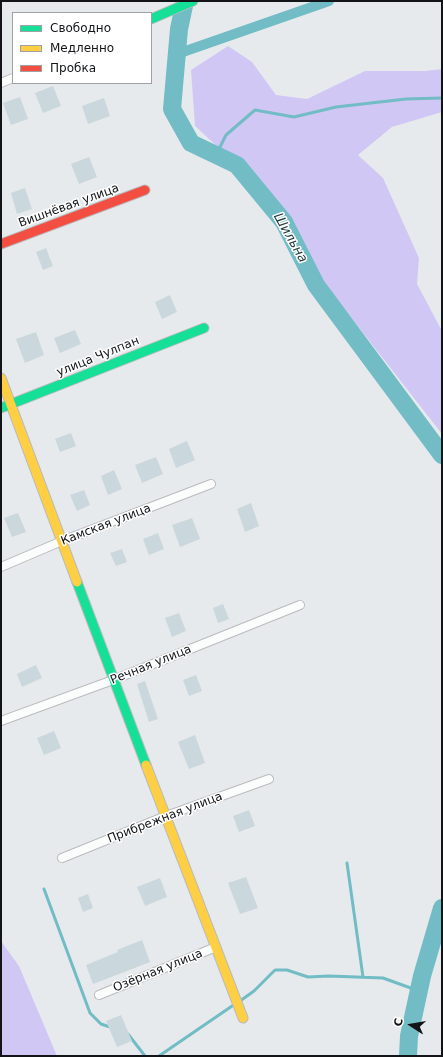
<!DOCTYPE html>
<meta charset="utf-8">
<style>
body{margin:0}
#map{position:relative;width:443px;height:1057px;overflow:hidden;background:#e7eaed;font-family:"DejaVu Sans",sans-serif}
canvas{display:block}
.frame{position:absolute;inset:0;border:2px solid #121417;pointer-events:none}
.legend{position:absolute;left:12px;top:12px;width:140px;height:72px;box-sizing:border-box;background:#fff;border:1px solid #a0a1a2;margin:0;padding:5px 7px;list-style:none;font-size:12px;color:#121417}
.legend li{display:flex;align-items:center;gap:8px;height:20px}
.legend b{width:20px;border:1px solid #a0a1a2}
.north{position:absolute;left:391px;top:1005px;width:40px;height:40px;-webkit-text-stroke:3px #fff;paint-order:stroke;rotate:282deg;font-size:11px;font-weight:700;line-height:16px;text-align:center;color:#121417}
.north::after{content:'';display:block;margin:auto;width:14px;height:18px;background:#121417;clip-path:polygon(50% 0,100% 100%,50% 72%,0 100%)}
</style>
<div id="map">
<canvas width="443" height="1057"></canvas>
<div class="frame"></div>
<ul class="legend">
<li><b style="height:5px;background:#16e098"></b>Свободно</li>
<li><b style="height:5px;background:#ffcf43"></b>Медленно</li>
<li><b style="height:5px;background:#f24e42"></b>Пробка</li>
</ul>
<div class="north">С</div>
</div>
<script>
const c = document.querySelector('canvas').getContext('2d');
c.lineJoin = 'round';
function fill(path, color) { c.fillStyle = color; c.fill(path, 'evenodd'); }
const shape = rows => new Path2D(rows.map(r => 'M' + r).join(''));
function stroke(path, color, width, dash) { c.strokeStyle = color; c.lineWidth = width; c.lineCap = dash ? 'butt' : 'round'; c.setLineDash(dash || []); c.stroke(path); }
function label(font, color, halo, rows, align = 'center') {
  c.font = font + ' "DejaVu Sans",sans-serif'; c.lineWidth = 3; c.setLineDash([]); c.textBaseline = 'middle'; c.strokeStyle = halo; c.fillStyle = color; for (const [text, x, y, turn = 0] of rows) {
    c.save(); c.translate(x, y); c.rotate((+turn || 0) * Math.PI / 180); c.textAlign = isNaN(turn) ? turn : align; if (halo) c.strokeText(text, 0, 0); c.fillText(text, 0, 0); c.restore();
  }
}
fill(shape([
 [228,46,252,62,276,95,307,99,365,71,425,71,442,69,442,112,392,127,358,155,383,178,419,258,417,284,442,331,442,434,321,279,288,220,237,165,195,126,191,70],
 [1,941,19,966,57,1056,1,1056]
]), '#d1c7f5');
stroke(shape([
 [216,155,226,135,255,110,294,117,336,107,406,99,442,98],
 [347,863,363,977],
 [44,889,90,1013,101,1024,110,1027],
 [240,1001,254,991,275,970,287,970,308,977,329,976,383,978,419,991],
 [128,1034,145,1056],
 [159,1056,235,1004]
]), '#71bcc5', 3);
stroke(shape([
 [177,54,329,1]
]), '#71bcc5', 10);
stroke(shape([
 [185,1,179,29,172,109,191,143,237,165,284,222,316,285,442,455],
 [408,1056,409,1036,422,976,442,908]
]), '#71bcc5', 18);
fill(shape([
 [53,86,61,106,43,113,35,93],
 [20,97,28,119,11,125,3,103],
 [104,98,110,116,88,124,82,106],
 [89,157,97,177,79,184,71,164],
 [25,188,32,209,17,214,11,193],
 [46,248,53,266,43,270,36,252],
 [170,295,177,312,162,319,155,302],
 [75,330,81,344,60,353,54,338],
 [36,332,44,355,25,363,16,339],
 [71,433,76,446,60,452,55,439],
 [187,441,195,460,176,468,169,449],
 [156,457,163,474,142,483,135,465],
 [114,470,122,489,108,495,101,476],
 [84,490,90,505,77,511,70,495],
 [251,503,259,526,245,532,237,509],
 [18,513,26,532,12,537,4,518],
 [192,518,200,539,180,547,172,525],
 [158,533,164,549,149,555,143,539],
 [122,549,127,562,116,566,110,553],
 [223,604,229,619,218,623,213,608],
 [179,613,186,631,172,637,165,618],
 [36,665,42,678,22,687,17,674],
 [196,675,202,691,189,696,183,680],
 [145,681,158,719,149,722,137,684],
 [54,731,61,748,44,755,37,738],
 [195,735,205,763,189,769,178,742],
 [249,810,255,826,239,832,233,816],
 [246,877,258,908,240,914,228,883],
 [160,878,167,897,145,906,137,887],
 [88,894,93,908,83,912,78,898],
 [142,940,150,962,93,984,86,965,118,952,117,950],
 [121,1015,132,1041,117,1047,106,1021]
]), '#cad7dd');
const street = shape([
 [1,83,13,78],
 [1,567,62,541,211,484],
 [1,721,113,680,300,605],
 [62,858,166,816,269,779],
 [99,995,216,947]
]);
const fast = shape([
 [151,19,193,1],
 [1,408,204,328],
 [77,582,146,765]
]);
const slow = shape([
 [1,378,77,582],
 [146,765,243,1018]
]);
const jam = shape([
 [1,244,145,190]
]);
stroke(street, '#b9bbbd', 10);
stroke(fast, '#b9bbbd', 11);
stroke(slow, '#b9bbbd', 11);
stroke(jam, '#b9bbbd', 11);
stroke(street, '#fbfcfc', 8);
stroke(fast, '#16e098', 9);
stroke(slow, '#ffcf43', 9);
stroke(jam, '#f24e42', 9);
label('12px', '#121417', '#fff', [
 ["Вишнёвая улица",69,206,-20],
 ["улица Чулпан",98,357,-22],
 ["Камская улица",106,525,-21],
 ["Речная улица",151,665,-22],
 ["Прибрежная улица",165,818,-21],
 ["Озёрная улица",158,971,-22]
]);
label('italic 13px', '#233b3e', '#fff', [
 ["Шильна",290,238,60]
]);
</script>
